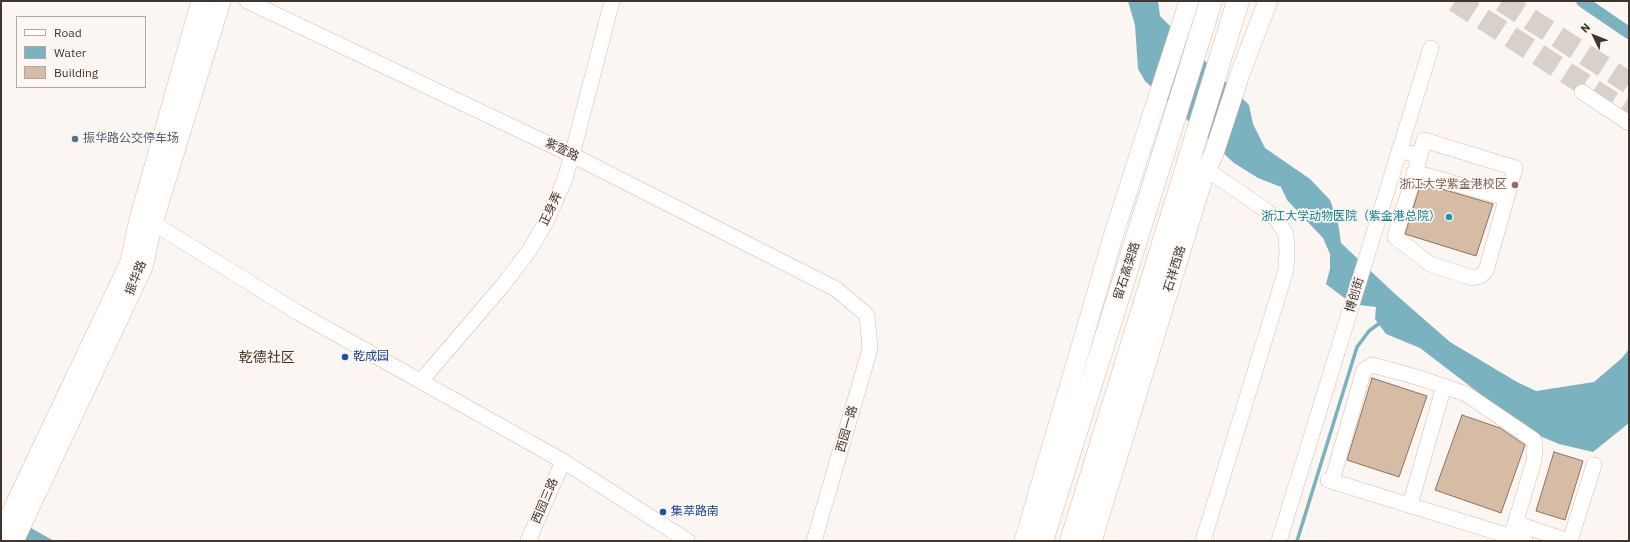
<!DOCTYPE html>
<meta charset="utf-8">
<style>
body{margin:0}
#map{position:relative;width:1630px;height:542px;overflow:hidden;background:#fcf6f2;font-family:"IBM Plex Sans",sans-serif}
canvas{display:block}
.frame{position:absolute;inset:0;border:2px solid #41362d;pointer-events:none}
.legend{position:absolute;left:16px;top:16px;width:130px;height:72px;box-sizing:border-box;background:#fcf6f2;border:1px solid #b1a9a3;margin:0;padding:5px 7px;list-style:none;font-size:12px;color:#41362d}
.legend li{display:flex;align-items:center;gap:8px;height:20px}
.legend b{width:20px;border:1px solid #b1a9a3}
.north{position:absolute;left:1574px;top:16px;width:40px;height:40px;-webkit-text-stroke:3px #fcf6f2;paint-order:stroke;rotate:313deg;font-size:11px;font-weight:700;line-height:16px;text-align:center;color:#41362d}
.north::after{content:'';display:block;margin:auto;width:14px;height:18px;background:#41362d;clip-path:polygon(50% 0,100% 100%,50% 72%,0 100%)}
</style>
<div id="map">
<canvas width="1630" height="542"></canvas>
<div class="frame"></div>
<ul class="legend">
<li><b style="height:5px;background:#fff"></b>Road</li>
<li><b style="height:11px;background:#7ab2c0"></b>Water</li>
<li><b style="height:11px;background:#d6bba5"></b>Building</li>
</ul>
<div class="north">N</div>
</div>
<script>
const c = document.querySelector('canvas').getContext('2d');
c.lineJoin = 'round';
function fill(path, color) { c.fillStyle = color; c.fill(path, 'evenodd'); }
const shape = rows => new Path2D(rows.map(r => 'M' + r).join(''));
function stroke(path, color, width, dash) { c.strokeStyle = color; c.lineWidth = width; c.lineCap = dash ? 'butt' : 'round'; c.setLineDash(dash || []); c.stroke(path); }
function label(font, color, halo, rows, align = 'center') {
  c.font = font + ' "IBM Plex Sans","Noto Sans SC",sans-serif'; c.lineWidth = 3.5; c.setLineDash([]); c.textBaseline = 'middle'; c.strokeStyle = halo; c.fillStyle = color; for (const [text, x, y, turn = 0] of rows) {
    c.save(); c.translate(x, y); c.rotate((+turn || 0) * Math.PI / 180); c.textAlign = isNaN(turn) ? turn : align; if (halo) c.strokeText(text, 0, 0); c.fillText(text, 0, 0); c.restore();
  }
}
fill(shape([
 [1128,1,1158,1,1160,16,1249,105,1253,124,1265,148,1310,179,1330,200,1338,222,1341,243,1394,293,1450,342,1517,382,1536,391,1594,382,1622,358,1629,349,1629,423,1593,452,1559,444,1530,432,1420,348,1386,334,1375,319,1376,307,1358,305,1343,297,1326,284,1330,269,1330,254,1323,238,1287,200,1281,187,1258,178,1234,163,1145,81,1138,69,1135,25],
 [1,511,54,541,1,541]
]), '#7ab2c0');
stroke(shape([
 [1297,541,1357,347,1369,331,1381,322]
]), '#7ab2c0', 3.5);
stroke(shape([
 [1582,1,1629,33]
]), '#7ab2c0', 12);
const building = shape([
 [1421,183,1493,204,1476,256,1405,234,1421,183],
 [1372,378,1427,396,1399,477,1347,460,1372,378],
 [1462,415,1500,428,1525,445,1501,513,1435,490,1462,415],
 [1554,452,1583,461,1565,520,1536,511,1554,452]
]);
fill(building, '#d6bba5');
stroke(building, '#8c735f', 1);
stroke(shape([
 [1455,1,1629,113],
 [1502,1,1629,83]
]), '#d7d0cb', 22, [22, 11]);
const minor = shape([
 [247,1,572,155,836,289,867,315,870,349,814,541],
 [1582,92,1629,123],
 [1399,150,1420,156,1424,140,1515,168,1486,271,1480,276,1473,278,1430,264,1395,237,1420,156],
 [1414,172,1506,198],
 [143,220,153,223,297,312,563,461,688,541],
 [421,381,503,285,529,251,546,222,564,181,572,155,612,1],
 [1328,480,1525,541],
 [1332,481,1364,370,1372,365,1420,378,1466,394,1534,440,1535,447,1534,461,1511,537],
 [1410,505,1444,386],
 [1515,523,1569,541],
 [528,541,563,461],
 [1203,541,1286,270,1287,251,1286,234,1277,220,1267,211,1206,169],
 [1279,541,1431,48],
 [1570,541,1594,465]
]);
const major = shape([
 [1,534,130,262,139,219,201,1],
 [14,541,143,267,153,223,221,1],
 [1024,541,1115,230,1189,1],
 [1092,541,1206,169,1213,156,1240,74,1268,1]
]);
const highway = shape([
 [1042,541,1211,1],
 [1071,541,1238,1]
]);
stroke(minor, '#d8bda7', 16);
stroke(major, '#d8bda7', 20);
stroke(highway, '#d8bda7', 23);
stroke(minor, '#fff', 15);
stroke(major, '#fff', 19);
stroke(highway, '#fff', 22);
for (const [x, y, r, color] of [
 [75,139,4,"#5c6f8a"],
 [1515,185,4,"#8d6e63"],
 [1449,217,4,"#0f9aa8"],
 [345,357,4,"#1a4fb4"],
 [663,512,4,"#1a4fb4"]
]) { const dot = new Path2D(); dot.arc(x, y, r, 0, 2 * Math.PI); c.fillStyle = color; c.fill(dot); stroke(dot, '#fcf6f2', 1.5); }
label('12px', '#4e5e75', '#fcf6f2', [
 ["振华路公交停车场",83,139]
], 'left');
label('12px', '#41362d', '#fcf6f2', [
 ["紫萱路",562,150,26],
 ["正身弄",551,209,-65],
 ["石祥西路",1175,269,-73],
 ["留石高架路",1127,271,-72],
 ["振华路",136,278,-68],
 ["博创街",1355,295,-73],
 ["西园一路",847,429,-74],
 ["西园三路",545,501,-67]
]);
label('12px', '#785e54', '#fcf6f2', [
 ["浙江大学紫金港校区",1507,185]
], 'right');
label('12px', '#0d838f', '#fcf6f2', [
 ["浙江大学动物医院（紫金港总院）",1441,217]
], 'right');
label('12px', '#164399', '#fcf6f2', [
 ["乾成园",353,357],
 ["集萃路南",671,512]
], 'left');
label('14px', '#442f1d', '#fcf6f2', [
 ["乾德社区",267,358]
]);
</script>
